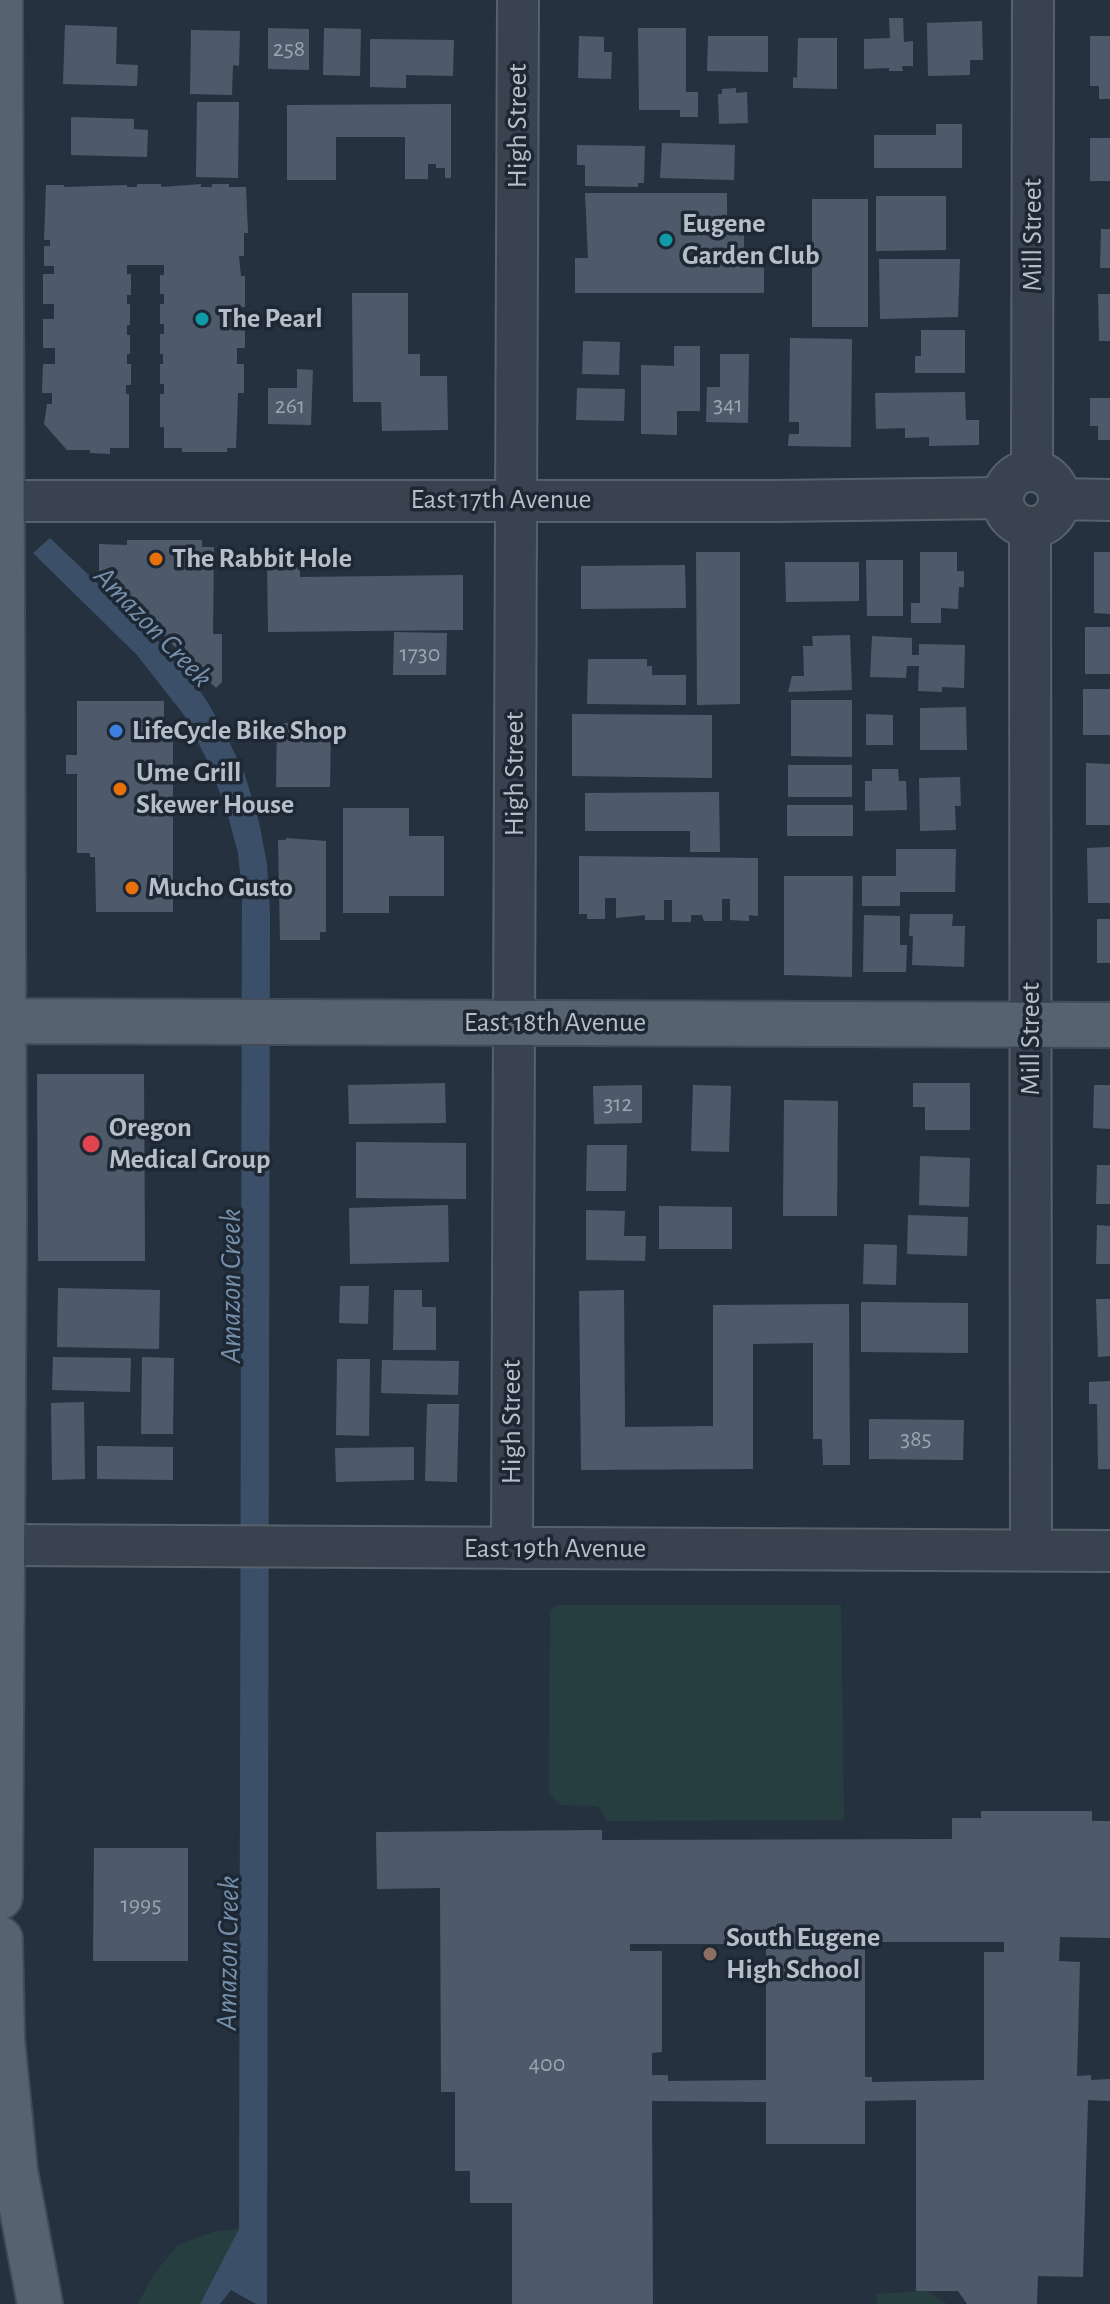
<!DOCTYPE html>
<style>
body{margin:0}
canvas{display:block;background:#25313f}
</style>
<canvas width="1110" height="2304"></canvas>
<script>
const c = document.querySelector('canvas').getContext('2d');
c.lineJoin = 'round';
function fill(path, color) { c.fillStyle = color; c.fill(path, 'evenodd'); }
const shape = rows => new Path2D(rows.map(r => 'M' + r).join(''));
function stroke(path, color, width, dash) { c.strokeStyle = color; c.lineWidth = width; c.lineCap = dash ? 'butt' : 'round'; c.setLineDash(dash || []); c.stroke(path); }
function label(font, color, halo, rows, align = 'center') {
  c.font = font + ' "Alegreya Sans",sans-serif'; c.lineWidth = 7; c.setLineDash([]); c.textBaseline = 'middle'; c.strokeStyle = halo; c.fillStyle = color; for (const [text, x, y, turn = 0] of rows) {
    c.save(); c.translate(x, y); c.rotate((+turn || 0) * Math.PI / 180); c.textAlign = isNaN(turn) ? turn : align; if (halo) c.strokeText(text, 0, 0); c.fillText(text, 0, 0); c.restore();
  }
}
fill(shape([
 [556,1605,841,1605,844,1820,607,1821,598,1806,561,1805,549,1794,550,1611],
 [239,2229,200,2304,138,2304,153,2275,178,2245,213,2232],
 [928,2291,947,2304,877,2304,877,2294]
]), '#273e40');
fill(shape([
 [50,538,160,643,187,672,208,703,226,735,245,775,259,822,267,864,270,914,267,2304,256,2304,231,2290,220,2304,200,2304,239,2229,242,894,238,853,225,805,205,756,184,715,137,655,33,553]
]), '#3b5068');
fill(shape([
 [889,18,903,18,904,42,913,41,913,66,902,66,903,71,889,71,889,68,864,69,864,39,890,38],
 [982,21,983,60,970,60,970,75,928,76,927,23],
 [65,25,117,27,116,64,138,65,137,86,63,84],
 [268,28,309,29,309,70,268,69],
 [324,28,361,29,360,76,323,75],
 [638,28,686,28,686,92,698,92,698,117,680,117,680,110,639,110],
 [191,30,240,31,239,66,233,65,232,95,190,94],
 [579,36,604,37,604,52,612,52,611,79,578,78],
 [708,36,768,36,768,72,707,71],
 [1090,36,1110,36,1110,99,1099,99,1099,86,1090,86],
 [798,38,837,38,837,89,793,88,793,77,797,78],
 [370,39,454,40,453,76,406,75,406,88,370,87],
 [736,88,736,93,747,92,748,123,719,124,718,94,722,94,722,89],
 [197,102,239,102,238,178,196,177],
 [451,104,451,178,445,178,445,168,436,168,436,164,428,164,428,179,405,179,405,137,336,137,336,180,287,180,287,105],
 [71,117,134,119,134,129,148,130,147,157,71,155],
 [936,124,962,124,962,168,874,168,874,135,936,135],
 [1090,138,1110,138,1110,181,1090,181],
 [662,143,735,145,734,180,660,178],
 [577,145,645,146,644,183,638,183,638,187,585,186,585,165,577,165],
 [137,184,161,184,161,187,201,184,201,187,212,187,212,184,229,184,229,187,246,187,248,233,244,233,244,256,239,256,241,276,245,276,245,307,237,307,237,318,245,318,245,348,237,348,237,364,244,364,244,393,238,393,236,448,227,448,227,452,182,452,182,448,164,448,164,427,160,427,160,394,164,394,164,384,160,384,160,364,163,364,163,354,160,354,160,334,164,334,164,324,160,324,160,304,164,304,164,294,160,294,160,275,164,275,164,265,127,265,127,274,131,274,131,295,127,295,127,304,130,304,130,325,127,325,127,335,130,335,130,354,127,354,127,364,131,364,131,385,126,385,126,394,129,394,129,448,110,448,110,454,90,453,90,450,67,450,44,424,47,404,52,404,52,393,42,393,43,364,55,364,55,348,43,348,43,319,54,319,54,304,43,304,43,274,54,274,54,266,44,266,44,246,50,246,50,240,44,240,46,185,64,185,64,187,127,185,127,187,137,187],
 [585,193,727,193,727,221,744,221,744,258,764,258,764,293,575,293,575,258,588,258],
 [876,196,946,196,946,250,876,251],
 [812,199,868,199,868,327,812,327],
 [1101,229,1110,229,1110,268,1100,268],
 [879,259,960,259,958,317,880,319],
 [352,293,408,293,408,354,420,354,420,376,447,376,448,430,382,431,381,402,353,402],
 [1098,294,1110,294,1110,341,1099,341],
 [921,330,965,330,965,373,915,373,915,356,921,356],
 [790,338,852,339,851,447,788,446,789,434,799,434,799,422,789,422],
 [583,341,620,342,619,375,582,374],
 [674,346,700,346,700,411,677,411,677,435,641,434,641,365,674,366],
 [720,354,749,354,748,423,706,422,707,387,720,387],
 [297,369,313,370,311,425,268,424,268,388,297,388],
 [577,388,625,389,624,421,576,420],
 [965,392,966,420,979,420,979,445,929,446,929,437,905,438,905,428,876,429,875,393],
 [1090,398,1110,398,1110,440,1098,440,1098,426,1090,426],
 [127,540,202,540,202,547,214,547,213,634,222,634,222,682,216,688,99,571,99,544,127,545],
 [696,552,740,552,740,704,697,705],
 [920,552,957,552,957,571,964,571,964,587,959,587,958,609,941,608,941,623,911,623,911,603,920,603],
 [1094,552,1110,552,1110,614,1094,613],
 [866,560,903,560,903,616,867,616],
 [785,562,859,562,859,601,786,602],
 [267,565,300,565,300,577,463,575,463,630,268,632],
 [685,565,686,608,581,609,581,566],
 [1085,627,1110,627,1110,674,1085,674],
 [394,632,447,633,446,675,393,675],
 [850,635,852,690,788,692,792,676,804,676,803,646,813,646,812,636],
 [872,636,912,638,912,655,919,655,919,644,965,645,964,688,942,687,942,692,918,691,919,666,907,666,906,678,870,677],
 [588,659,647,659,647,666,652,666,652,675,686,675,686,705,587,704],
 [1083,689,1110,689,1110,735,1083,735],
 [791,700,852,700,852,757,791,756],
 [77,701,164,701,164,737,173,737,173,912,96,912,95,857,90,857,90,853,77,853,77,774,66,774,66,755,77,755],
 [966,707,967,750,920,750,920,708],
 [572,714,712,715,712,778,572,776],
 [866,714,893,715,893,745,866,745],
 [277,723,331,724,330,787,276,787],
 [1086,763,1110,764,1110,825,1086,825],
 [788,765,852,765,852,797,788,797],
 [872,769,898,769,899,781,906,781,907,810,865,811,865,781,872,781],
 [960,777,961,806,955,806,956,830,920,831,919,778],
 [719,792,720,852,690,852,690,831,585,831,585,793],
 [787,805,853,805,853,836,787,836],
 [343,808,409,808,409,836,444,836,444,896,389,896,389,913,343,913],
 [286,838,326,841,326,932,320,932,320,940,280,940,278,840,286,840],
 [1110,847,1110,903,1088,903,1087,848],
 [896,849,956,849,955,892,900,892,900,906,862,906,862,876,896,876],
 [579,856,758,858,758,916,749,915,749,921,730,920,730,899,722,899,722,921,704,921,702,915,691,915,691,922,672,922,672,900,664,900,664,920,645,920,645,915,616,918,616,898,605,898,605,919,587,919,587,914,579,914],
 [784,876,853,876,852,977,784,975],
 [910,914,953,914,952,926,965,926,964,967,912,965,913,936,909,936],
 [864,915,900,916,900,945,907,945,906,972,863,972],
 [1097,919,1110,919,1110,963,1097,963],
 [37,1074,144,1074,145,1261,38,1261],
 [445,1083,446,1123,349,1124,348,1085],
 [913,1083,970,1083,970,1130,925,1130,925,1107,913,1107],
 [642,1085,642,1123,594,1124,593,1086],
 [693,1085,731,1086,729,1152,691,1151],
 [1094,1085,1110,1085,1110,1129,1093,1128],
 [784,1100,838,1101,837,1216,783,1216],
 [356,1142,466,1143,466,1199,356,1198],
 [587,1145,627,1145,626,1191,586,1191],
 [920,1156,970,1158,969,1207,919,1205],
 [1097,1165,1110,1165,1110,1204,1096,1204],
 [448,1205,449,1262,350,1264,349,1208],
 [659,1206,732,1207,732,1249,659,1249],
 [586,1210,625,1211,624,1236,646,1236,645,1261,586,1260],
 [908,1215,968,1217,967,1256,907,1254],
 [1097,1225,1110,1226,1110,1264,1096,1264],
 [864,1244,897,1245,896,1285,863,1284],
 [340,1286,369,1286,368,1324,339,1323],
 [58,1288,160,1290,159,1349,57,1347],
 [394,1290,422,1290,422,1307,436,1307,436,1350,393,1350],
 [624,1290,625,1427,713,1426,713,1305,849,1304,850,1465,823,1465,822,1439,813,1439,813,1343,753,1344,753,1469,581,1470,579,1291],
 [1096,1299,1110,1299,1110,1356,1098,1357],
 [861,1302,968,1303,968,1353,861,1352],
 [53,1357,131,1358,130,1392,52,1390],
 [142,1357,174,1358,173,1434,141,1434],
 [337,1359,370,1359,369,1436,336,1435],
 [382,1360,459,1361,458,1395,381,1393],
 [1110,1381,1110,1469,1098,1469,1097,1404,1089,1404,1089,1382],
 [84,1402,85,1479,52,1480,51,1403],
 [427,1404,459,1404,457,1482,425,1481],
 [869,1419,964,1420,963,1460,869,1459],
 [97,1446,173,1447,173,1480,97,1479],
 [414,1447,414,1480,336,1482,335,1448],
 [981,1811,1092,1811,1092,1821,1110,1821,1110,1938,1060,1937,1059,1961,1080,1962,1077,2076,1091,2075,1091,2080,1110,2079,1110,2101,1088,2100,1083,2277,1038,2276,1037,2304,967,2304,958,2291,916,2291,916,2100,865,2101,865,2144,766,2144,766,2102,652,2101,653,2304,512,2304,512,2203,470,2203,470,2171,455,2171,455,2092,441,2092,440,1888,377,1889,376,1832,602,1830,602,1840,952,1839,952,1818,981,1818],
 [865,1942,1004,1942,1004,1952,984,1952,984,2080,872,2082,872,2077,865,2077],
 [630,1944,766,1944,766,2080,668,2081,668,2075,652,2075,652,2053,662,2052,662,1951,630,1951],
 [94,1848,188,1848,188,1961,93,1961]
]), '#4e5a6a');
const minor = shape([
 [1032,470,1033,0],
 '1003 499a28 28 0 1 1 56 0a28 28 0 1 1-56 0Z',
 [1059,499,1110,500],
 [0,501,776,501,1003,498],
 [1030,527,1031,1550],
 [3,1545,1110,1551],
 [512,1548,518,0]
]);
const major = shape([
 [0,1021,1110,1025],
 [0,1897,4,1213,0,0],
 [0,1939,2,2039,15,2171,40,2304]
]);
stroke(minor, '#57616c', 44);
stroke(major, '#424c58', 48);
stroke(minor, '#39434f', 40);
stroke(major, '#57626f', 44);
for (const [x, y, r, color] of [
 [666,240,8,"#0f9aa8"],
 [202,319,8,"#0f9aa8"],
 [156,559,8,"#e8710a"],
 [116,731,8,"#3f7fe0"],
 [120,789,8,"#e8710a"],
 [132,888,8,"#e8710a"],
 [91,1144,10,"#e0444e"],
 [710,1954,8,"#8d6e63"]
]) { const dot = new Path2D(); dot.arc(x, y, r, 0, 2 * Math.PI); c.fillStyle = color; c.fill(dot); stroke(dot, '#1e2834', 3); }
label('24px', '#9ba5b1', null, [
 ["258",289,49],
 ["341",728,405],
 ["261",290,406],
 ["1730",420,654],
 ["312",618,1104],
 ["385",916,1439],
 ["1995",141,1905],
 ["400",547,2064]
]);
label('28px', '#b5bec9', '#1e2834', [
 ["High Street",518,126,-90],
 ["Mill Street",1033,235,-90],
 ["East 17th Avenue",501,500],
 ["High Street",515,774,-90],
 ["East 18th Avenue",555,1023],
 ["Mill Street",1031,1039,-90],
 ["High Street",512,1422,-90],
 ["East 19th Avenue",555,1549]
]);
label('bold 28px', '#b5bec9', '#1e2834', [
 ["Eugene",682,224],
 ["Garden Club",682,256],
 ["The Pearl",218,319],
 ["The Rabbit Hole",172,559],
 ["LifeCycle Bike Shop",132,731],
 ["Ume Grill",136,773],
 ["Skewer House",136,805],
 ["Mucho Gusto",148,888],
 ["Oregon",109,1128],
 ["Medical Group",109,1160],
 ["South Eugene",726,1938],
 ["High School",726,1970]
], 'left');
label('italic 30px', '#7690ac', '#1e2834', [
 ["Amazon Creek",153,627,46],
 ["Amazon Creek",231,1286,-90],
 ["Amazon Creek",228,1953,-89]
]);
</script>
